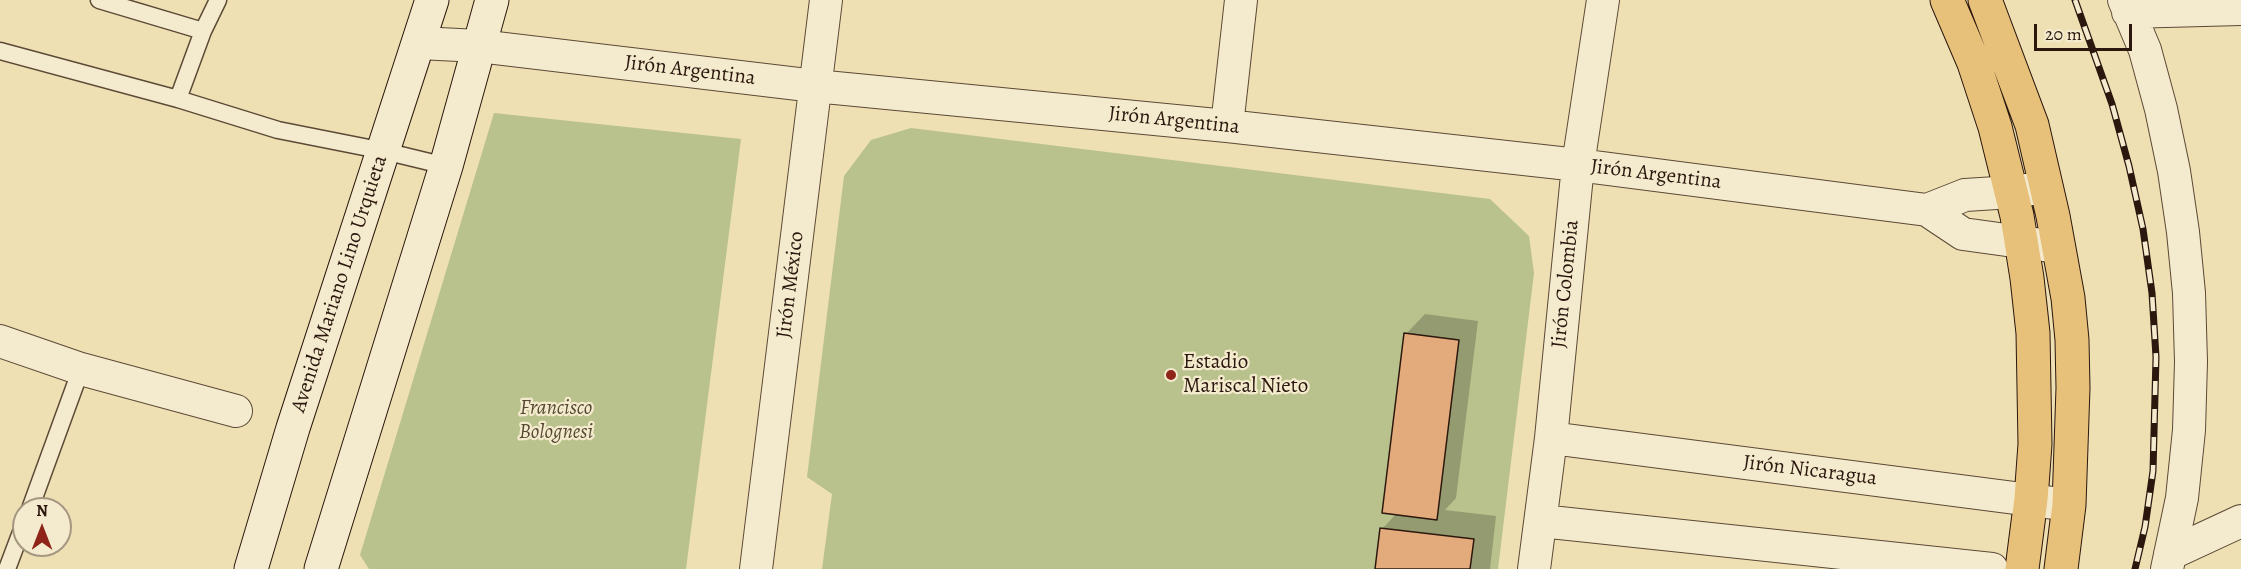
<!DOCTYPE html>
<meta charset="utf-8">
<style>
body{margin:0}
#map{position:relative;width:2241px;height:569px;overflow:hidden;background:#eee0b3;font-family:Alegreya,serif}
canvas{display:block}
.north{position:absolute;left:12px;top:497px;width:60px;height:60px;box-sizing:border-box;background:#f4ebce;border:2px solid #a49681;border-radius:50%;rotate:0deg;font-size:16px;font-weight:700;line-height:24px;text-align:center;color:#2b170d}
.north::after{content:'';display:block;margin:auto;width:21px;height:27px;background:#8f2418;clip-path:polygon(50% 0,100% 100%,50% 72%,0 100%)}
.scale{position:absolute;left:2034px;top:24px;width:98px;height:27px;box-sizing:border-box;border:3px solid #2b170d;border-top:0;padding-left:8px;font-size:18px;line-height:21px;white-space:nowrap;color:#2b170d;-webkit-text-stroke:4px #f4ebce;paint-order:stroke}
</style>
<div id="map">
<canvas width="2241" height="569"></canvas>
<div class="north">N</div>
<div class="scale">20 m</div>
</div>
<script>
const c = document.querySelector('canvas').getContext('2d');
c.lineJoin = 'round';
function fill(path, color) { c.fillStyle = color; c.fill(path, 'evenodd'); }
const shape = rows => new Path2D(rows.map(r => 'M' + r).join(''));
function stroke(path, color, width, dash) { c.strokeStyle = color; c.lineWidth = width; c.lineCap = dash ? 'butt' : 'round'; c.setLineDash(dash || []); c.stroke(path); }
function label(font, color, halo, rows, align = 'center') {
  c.font = font + ' Alegreya,serif'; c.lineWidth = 4.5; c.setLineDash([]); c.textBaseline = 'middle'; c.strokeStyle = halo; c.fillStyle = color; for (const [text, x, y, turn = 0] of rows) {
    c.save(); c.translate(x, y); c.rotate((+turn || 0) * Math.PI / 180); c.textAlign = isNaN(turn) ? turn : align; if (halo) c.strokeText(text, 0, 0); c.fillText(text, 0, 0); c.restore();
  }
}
fill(shape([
 [494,113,741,139,686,569,369,569,360,555],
 [911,128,1490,199,1529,236,1534,273,1498,569,822,569,832,494,807,477,844,176,871,140]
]), '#b9c28c');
fill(shape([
 [1425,314,1478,321,1456,498,1445,510,1496,516,1490,569,1377,569,1382,529,1397,513,1406,334]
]), '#0003');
const building = shape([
 [1404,333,1459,340,1437,520,1382,513,1404,333],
 [1380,528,1474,539,1470,569,1375,569,1380,528]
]);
fill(building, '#e3aa7c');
stroke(building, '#2b170d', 1.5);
const service = shape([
 [99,0,203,31],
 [0,51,178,99,278,130,384,151,446,166],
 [178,99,203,31,218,0],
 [30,509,81,369],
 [7,569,24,524]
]);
const minor = shape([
 [2124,0,2145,50,2161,109,2174,171,2183,232,2189,293,2191,362,2189,430,2182,498,2167,569],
 [2128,12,2241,9],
 [419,43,479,46,815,86,1227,126,1578,165,1927,210,1963,234,2057,247],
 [1227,126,1241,0],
 [1927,210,1965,195,2012,192,2046,187],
 [0,341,81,369,236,411],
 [1551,438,2069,505],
 [1541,521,1992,569],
 [2170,554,2241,521],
 [756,569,826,0],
 [1534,569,1551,438,1578,165,1603,0]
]);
const secondary = shape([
 [251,569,293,428,432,0],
 [321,569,446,166,492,0]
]);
const trunk = shape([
 [1947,0,1974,63,1995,127,2017,216,2027,278,2033,333,2035,444,2031,499,2022,569],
 [1985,0,2032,125,2053,216,2068,298,2072,340,2073,388,2069,505,2061,569]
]);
stroke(service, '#5c4936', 19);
stroke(minor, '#5c4936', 34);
stroke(secondary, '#2b170d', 35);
stroke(trunk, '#2b170d', 35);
stroke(service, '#f4ebce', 16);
stroke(minor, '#f4ebce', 32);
stroke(secondary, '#f4ebce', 33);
stroke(trunk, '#e7c07a', 33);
const rail = shape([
 [2075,0,2112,104,2129,166,2143,229,2152,293,2156,357,2153,471,2145,527,2135,569]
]);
stroke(rail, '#2b170d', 7);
stroke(rail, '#f4ebce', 4.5, [14]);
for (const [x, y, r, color] of [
 [1171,375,6,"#8f2418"]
]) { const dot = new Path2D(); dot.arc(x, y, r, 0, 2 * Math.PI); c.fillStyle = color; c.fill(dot); stroke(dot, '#f4ebce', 2); }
label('21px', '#2b170d', '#f4ebce', [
 ["Jirón Argentina",690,71,7],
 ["Jirón Argentina",1174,121,6],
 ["Jirón Argentina",1656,175,7],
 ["Avenida Mariano Lino Urquieta",340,284,-72],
 ["Jirón Colombia",1566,284,-84],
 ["Jirón México",791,285,-83],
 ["Jirón Nicaragua",1810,471,7]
]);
label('21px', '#2b170d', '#f4ebce', [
 ["Estadio",1183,363],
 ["Mariscal Nieto",1183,387]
], 'left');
label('italic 21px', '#564a33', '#f4ebce', [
 ["Francisco",556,409],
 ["Bolognesi",556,433]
]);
</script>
